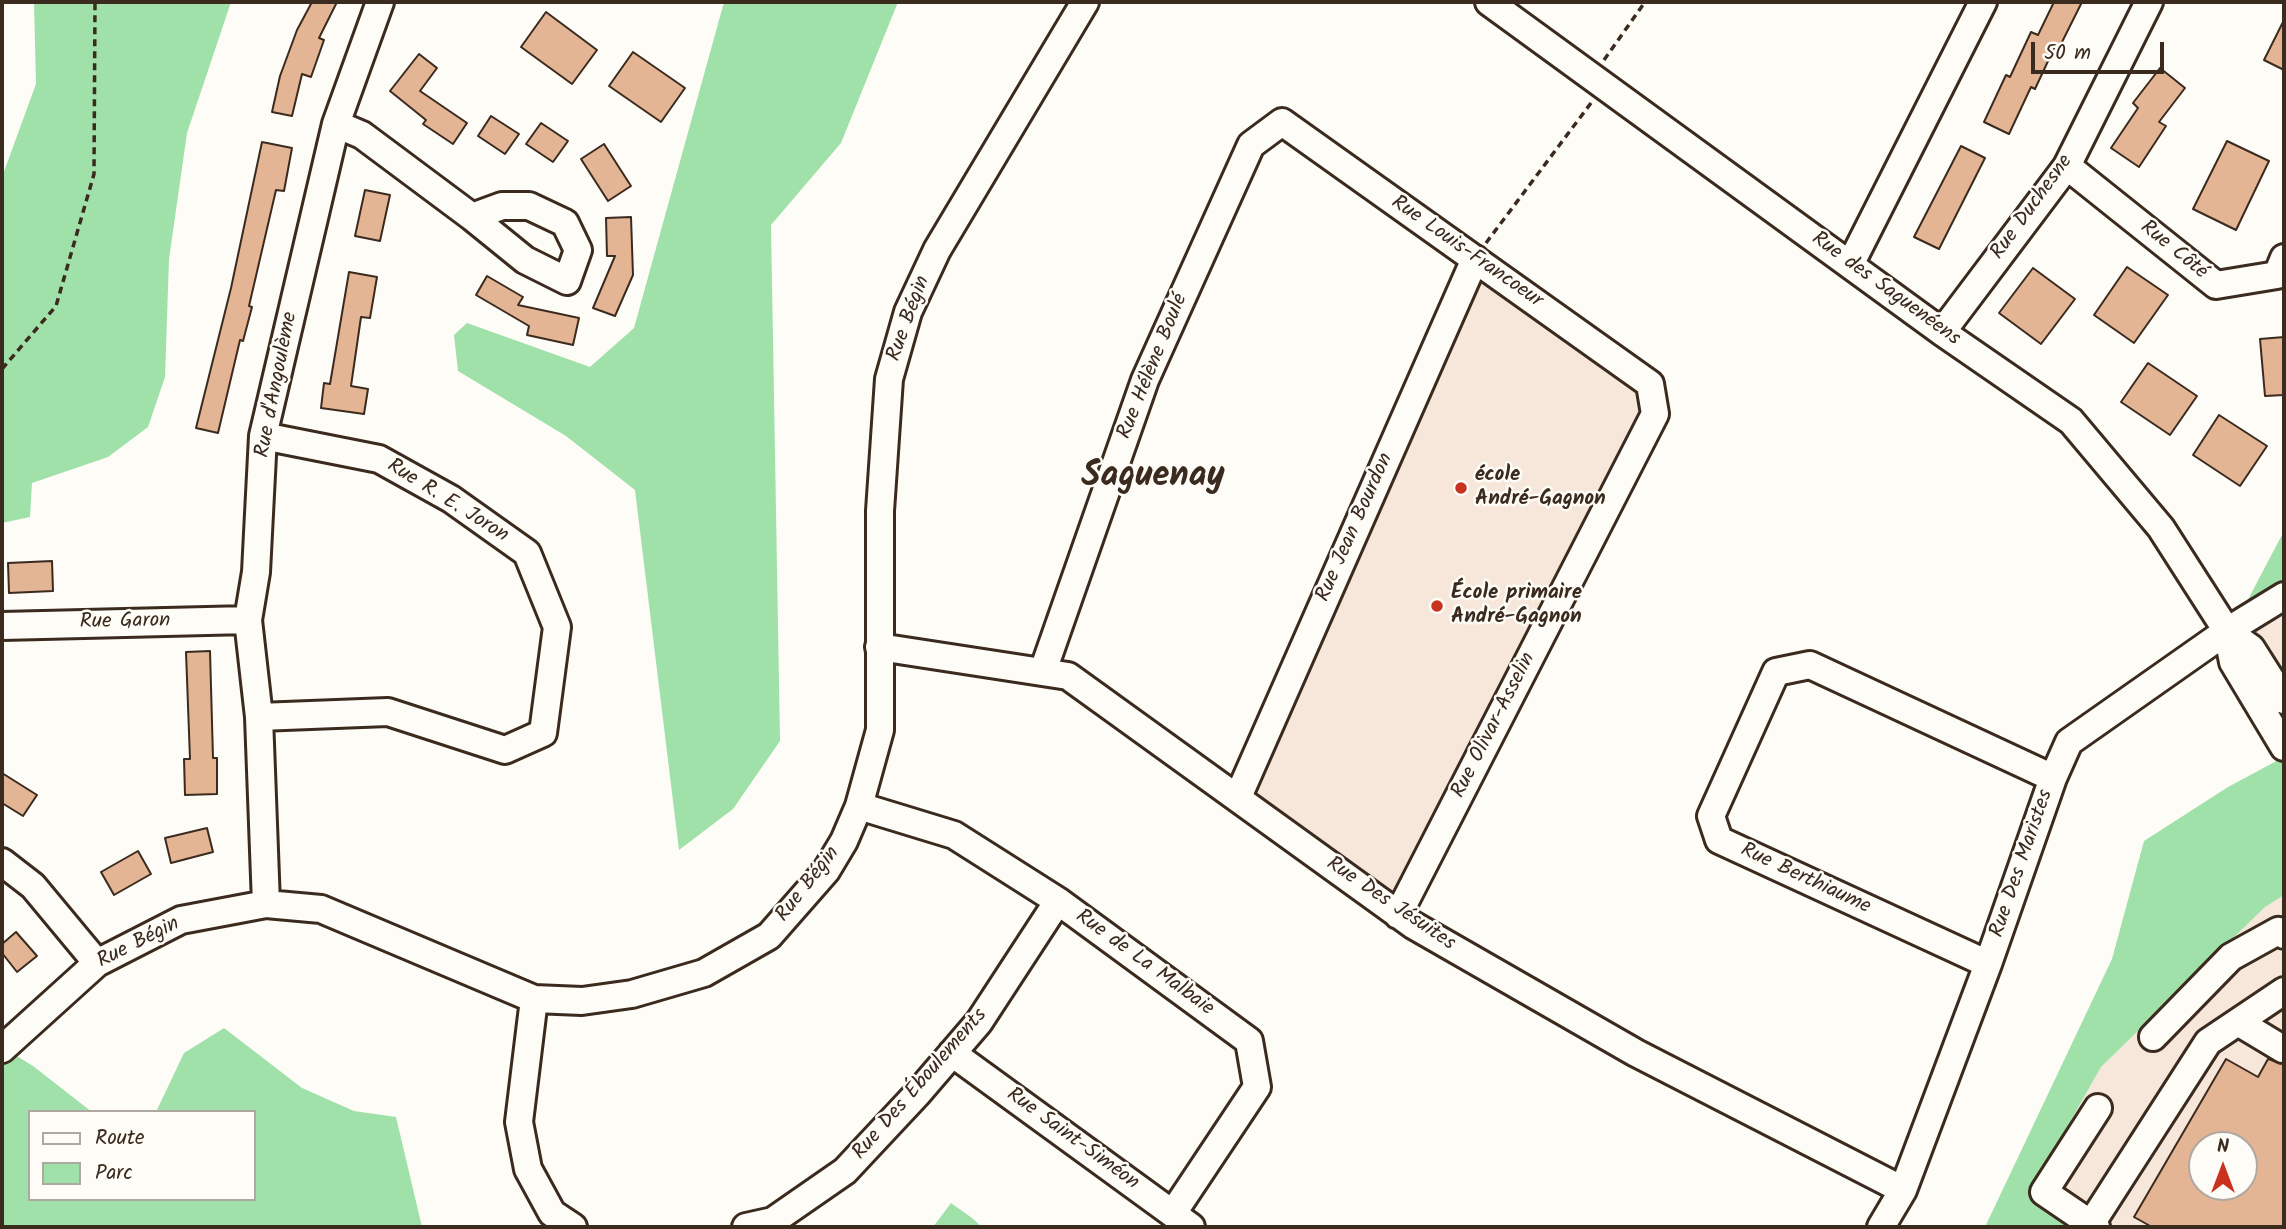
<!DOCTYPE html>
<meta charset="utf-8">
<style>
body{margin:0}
#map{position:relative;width:2286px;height:1229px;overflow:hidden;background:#fdfcf7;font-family:Kalam,sans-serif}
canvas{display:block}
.frame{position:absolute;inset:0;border:4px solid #3b2a1e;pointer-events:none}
.legend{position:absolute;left:28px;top:1110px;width:228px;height:91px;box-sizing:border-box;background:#fdfcf7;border:2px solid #afa8a0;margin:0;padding:9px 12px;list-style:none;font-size:21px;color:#3b2a1e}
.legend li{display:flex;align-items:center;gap:14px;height:35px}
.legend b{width:35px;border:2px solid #afa8a0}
.north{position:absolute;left:2188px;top:1131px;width:70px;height:70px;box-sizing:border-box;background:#fdfcf7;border:2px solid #afa8a0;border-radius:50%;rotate:0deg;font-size:19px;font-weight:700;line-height:28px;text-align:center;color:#3b2a1e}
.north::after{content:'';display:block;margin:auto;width:24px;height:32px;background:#c8321e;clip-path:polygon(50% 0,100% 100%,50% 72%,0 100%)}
.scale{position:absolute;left:2031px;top:42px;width:133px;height:32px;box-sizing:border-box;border:4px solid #3b2a1e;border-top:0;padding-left:9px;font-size:21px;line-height:24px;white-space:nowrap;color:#3b2a1e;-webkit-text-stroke:5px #fdfcf7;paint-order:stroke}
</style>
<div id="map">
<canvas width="2286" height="1229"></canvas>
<div class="frame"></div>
<ul class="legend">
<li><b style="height:9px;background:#fdfcf7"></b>Route</li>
<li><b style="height:19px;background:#a0e0a9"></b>Parc</li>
</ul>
<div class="north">N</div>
<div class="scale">50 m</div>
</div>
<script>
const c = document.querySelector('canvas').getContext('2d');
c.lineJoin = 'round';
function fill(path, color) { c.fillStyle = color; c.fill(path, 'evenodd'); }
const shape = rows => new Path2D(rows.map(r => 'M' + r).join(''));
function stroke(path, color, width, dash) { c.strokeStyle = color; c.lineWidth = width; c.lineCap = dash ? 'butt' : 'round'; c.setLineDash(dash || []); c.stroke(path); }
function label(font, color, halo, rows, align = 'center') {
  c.font = font + ' Kalam,sans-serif'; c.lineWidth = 5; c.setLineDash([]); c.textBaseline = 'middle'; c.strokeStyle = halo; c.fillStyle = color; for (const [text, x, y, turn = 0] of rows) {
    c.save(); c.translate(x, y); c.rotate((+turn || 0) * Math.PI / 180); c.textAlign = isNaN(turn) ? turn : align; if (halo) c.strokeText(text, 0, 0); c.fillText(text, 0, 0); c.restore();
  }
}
fill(shape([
 [1474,255,1653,391,1405,910,1236,798],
 [2284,599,2284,693,2240,626],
 [2284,895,2284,1227,2100,1227,2037,1180,2101,1067,2265,907],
 [2202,1145,2244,1145,2244,1187,2202,1187]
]), '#f6e7da');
fill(shape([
 [34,2,231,2,187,133,169,259,165,377,148,427,108,457,32,483,30,517,2,523,2,177,36,84],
 [724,2,898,2,841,143,771,225,780,741,733,809,679,850,635,490,566,436,458,371,454,335,467,323,590,367,634,328],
 [2284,531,2284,586,2242,611],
 [2284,757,2284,895,2265,907,2101,1067,2037,1180,2100,1227,1985,1227,2112,959,2144,841,2228,787],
 [224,1028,302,1088,354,1111,396,1117,422,1227,2,1227,2,1047,33,1066,92,1112,30,1112,30,1199,254,1199,254,1112,156,1112,184,1053],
 [951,1203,972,1218,982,1227,933,1227]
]), '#a0e0a9');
const building = shape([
 [312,2,337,2,319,38,324,40,311,77,302,74,292,116,272,112,280,76,297,30,312,2],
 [2054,2,2082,2,2060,46,2056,44,2035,89,2031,87,2009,134,1984,122,2006,75,2010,77,2031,32,2038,35,2054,2],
 [546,12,597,50,572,84,521,47,546,12],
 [2284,20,2284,70,2264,60,2284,20],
 [633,52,685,88,661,122,609,86,633,52],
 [419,54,437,68,420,91,467,123,453,144,423,124,426,120,390,91,419,54],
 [2160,68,2185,88,2159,122,2166,126,2139,167,2111,148,2138,108,2133,103,2160,68],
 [491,116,519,134,505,154,478,136,491,116],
 [541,123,568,141,553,162,526,144,541,123],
 [2227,141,2269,161,2236,230,2193,209,2227,141],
 [262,142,292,148,284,191,276,190,249,306,252,307,243,341,240,340,218,433,196,428,231,288,262,142],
 [604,144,631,186,608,201,581,159,604,144],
 [1961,146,1985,158,1939,249,1914,237,1961,146],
 [365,190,390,195,380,241,355,236,365,190],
 [631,217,633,275,615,316,593,308,615,256,607,256,606,218,631,217],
 [2127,267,2168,295,2134,343,2094,315,2127,267],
 [2033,268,2075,299,2041,344,1999,313,2033,268],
 [349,272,377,277,370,318,361,317,351,386,368,389,364,414,321,408,324,383,330,384,349,272],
 [487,276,523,297,518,305,579,318,573,345,527,335,529,326,476,295,487,276],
 [2284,337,2284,395,2265,396,2260,339,2284,337],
 [2148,363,2197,396,2170,435,2121,402,2148,363],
 [2219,415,2267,446,2240,486,2193,455,2219,415],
 [52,561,53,591,9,593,8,563,52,561],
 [210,651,213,758,217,758,217,794,185,795,184,759,190,759,186,652,210,651],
 [2,773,37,795,23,816,2,803,2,773],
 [207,828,213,852,171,863,165,838,207,828],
 [138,851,151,874,114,895,101,872,138,851],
 [16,932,37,956,17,972,2,953,2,944,16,932],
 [2226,1059,2258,1077,2268,1059,2284,1064,2284,1227,2152,1227,2134,1217,2226,1059],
 [2202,1145,2244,1145,2244,1187,2202,1187,2202,1145]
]);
fill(building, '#e4b595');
stroke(building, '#3b2a1e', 2);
const minor = shape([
 [1489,2,1942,332,2071,421,2161,528,2227,631,2233,662,2284,747],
 [336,124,362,135,472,217,525,260,567,281,578,250,565,223,529,206,502,206,472,217],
 [2067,166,2216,285,2277,275,2284,258],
 [1850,265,1983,2],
 [1942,332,2067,166,2149,2],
 [2,626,248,620],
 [2227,631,2251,648,2284,700],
 [879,647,1068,676,1413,925,1636,1053,1903,1190],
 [1043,671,1145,380,1251,145,1282,122,1650,384,1655,414,1398,915],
 [259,717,388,712,505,750,543,733,557,627,527,553,451,499,379,459,263,436],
 [1238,797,1475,259],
 [859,806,954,835,1058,901,1249,1041,1257,1087,1173,1213],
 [2,862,33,886,97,963],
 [266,904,259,717,248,620,256,572,263,436,336,124,380,2],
 [1988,964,1719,840,1711,816,1776,672,1810,665,2053,778],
 [534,999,519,1122,528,1169,552,1213,573,1227],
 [2238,1022,2283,1049],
 [2153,1037,2231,957,2278,931,2284,935],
 [2,1049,97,963,181,920,266,904,321,909,534,999,582,1001,632,994,704,973,769,936,826,871,844,841,859,806,880,730,880,511,889,379,908,312,937,250,1085,2],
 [952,1053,1191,1227],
 [2091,1224,2044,1192,2098,1108],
 [746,1227,773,1221,845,1171,918,1093,979,1022,1058,901],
 [1881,1227,1903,1190,1988,964,2053,778,2069,742,2227,631,2284,596],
 [2096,1227,2091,1224,2208,1042,2284,991]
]);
stroke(minor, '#3b2a1e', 32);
stroke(shape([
 [1604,60,1645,2],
 [1486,243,1591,103],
 [2,369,56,306,94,174,95,2]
]), '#3b2a1e', 3.5, [7, 5]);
stroke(minor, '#fdfcf7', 26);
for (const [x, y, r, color] of [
 [1461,488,7,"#c8321e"],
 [1437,606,7,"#c8321e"]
]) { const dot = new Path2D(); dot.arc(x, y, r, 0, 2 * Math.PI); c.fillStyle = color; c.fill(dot); stroke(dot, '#fdfcf7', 2.5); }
label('21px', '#3b2a1e', '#fdfcf7', [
 ["Rue Duchesne",2033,208,-54],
 ["Rue Côté",2173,251,39],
 ["Rue Louis-Francoeur",1466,253,35],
 ["Rue des Saguenéens",1885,290,36],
 ["Rue Bégin",910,319,-70],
 ["Rue Hélène Boulé",1154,367,-68],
 ["Rue d'Angoulème",278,385,-79],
 ["Rue R. E. Joron",447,502,32],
 ["Rue Jean Bourdon",1356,528,-66],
 ["Rue Garon",125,623,-1],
 ["Rue Olivar-Asselin",1495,726,-63],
 ["Rue Des Maristes",2023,864,-71],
 ["Rue Berthiaume",1805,880,25],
 ["Rue Bégin",809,885,-52],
 ["Rue Des Jésuites",1390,905,34],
 ["Rue Bégin",139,944,-27],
 ["Rue de La Malbaie",1144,964,36],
 ["Rue Des Éboulements",921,1085,-49],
 ["Rue Saint-Siméon",1072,1140,36]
]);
label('bold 21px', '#3b2a1e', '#fdfcf7', [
 ["école",1475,476],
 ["André-Gagnon",1475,500],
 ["École primaire",1451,594],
 ["André-Gagnon",1451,618]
], 'left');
label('bold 35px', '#3b2a1e', '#fdfcf7', [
 ["Saguenay",1153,479]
]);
</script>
